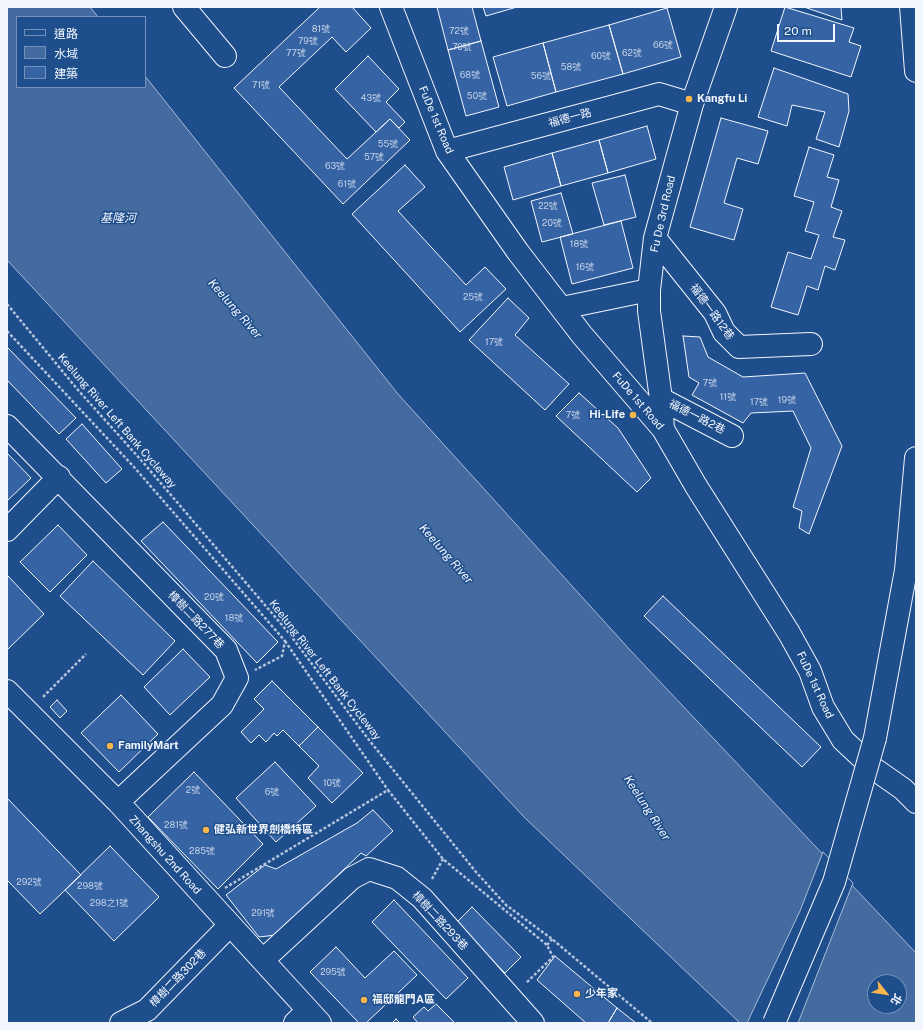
<!DOCTYPE html>
<meta charset="utf-8">
<style>
body{margin:0}
#map{position:relative;width:923px;height:1030px;overflow:hidden;background:#1f4e8c;font-family:"Public Sans","Noto Sans TC",sans-serif}
canvas{display:block}
.frame{position:absolute;inset:0;border:8px solid #f2f6ff;pointer-events:none}
.legend{position:absolute;left:16px;top:16px;width:130px;height:72px;box-sizing:border-box;background:#1f4e8c;border:1px solid #7391ba;margin:0;padding:5px 7px;list-style:none;font-size:12px;color:#f2f6ff}
.legend li{display:flex;align-items:center;gap:8px;height:20px}
.legend b{width:20px;border:1px solid #7391ba}
.north{position:absolute;left:867px;top:974px;width:40px;height:40px;box-sizing:border-box;background:#1f4e8c;border:1px solid #7391ba;border-radius:50%;rotate:120deg;font-size:11px;font-weight:700;line-height:16px;text-align:center;color:#f2f6ff}
.north::after{content:'';display:block;margin:auto;width:14px;height:18px;background:#ffb74d;clip-path:polygon(50% 0,100% 100%,50% 72%,0 100%)}
.scale{position:absolute;left:777px;top:24px;width:58px;height:18px;box-sizing:border-box;border:2px solid #f2f6ff;border-top:0;padding-left:5px;font-size:12px;line-height:14px;white-space:nowrap;color:#f2f6ff;-webkit-text-stroke:3px #1f4e8c;paint-order:stroke}
</style>
<div id="map">
<canvas width="923" height="1030"></canvas>
<div class="frame"></div>
<ul class="legend">
<li><b style="height:5px;background:#1f4e8c"></b>道路</li>
<li><b style="height:11px;background:#446ba0"></b>水域</li>
<li><b style="height:11px;background:#3563a3"></b>建築</li>
</ul>
<div class="north">北</div>
<div class="scale">20 m</div>
</div>
<script>
const c = document.querySelector('canvas').getContext('2d');
c.lineJoin = 'round';
function fill(path, color) { c.fillStyle = color; c.fill(path, 'evenodd'); }
const shape = rows => new Path2D(rows.map(r => 'M' + r).join(''));
function stroke(path, color, width, dash) { c.strokeStyle = color; c.lineWidth = width; c.lineCap = dash ? 'butt' : 'round'; c.setLineDash(dash || []); c.stroke(path); }
function label(font, color, halo, rows, align = 'center') {
  c.font = font + ' "Public Sans","Noto Sans TC",sans-serif'; c.lineWidth = 3; c.setLineDash([]); c.textBaseline = 'middle'; c.strokeStyle = halo; c.fillStyle = color; for (const [text, x, y, turn = 0] of rows) {
    c.save(); c.translate(x, y); c.rotate((+turn || 0) * Math.PI / 180); c.textAlign = isNaN(turn) ? turn : align; if (halo) c.strokeText(text, 0, 0); c.fillText(text, 0, 0); c.restore();
  }
}
const water = shape([
 [7,7,90,7,98,17,17,17,17,87,145,87,145,76,398,394,630,650,916,953,916,1023,740,1023,524,817,7,260,7,7],
 [875,982,899,982,899,1006,875,1006,875,982]
]);
fill(water, '#446ba0');
stroke(water, '#a8bbd7', 1);
const pier = shape([
 [823,852,853,883,798,1023,747,1023,800,911,823,852]
]);
fill(pier, '#1f4e8c');
stroke(pier, '#a8bbd7', 1);
const building = shape([
 [320,7,352,7,371,28,346,52,332,37,279,87,347,159,390,119,410,140,343,204,234,88,320,7],
 [437,7,472,7,481,41,448,50,437,7],
 [483,7,517,7,486,16,483,7],
 [785,7,854,28,849,42,861,46,851,77,771,51,785,7],
 [804,7,841,7,842,20,804,7],
 [667,8,681,57,623,74,609,25,667,8],
 [609,25,623,74,556,92,543,43,609,25],
 [481,41,499,107,466,116,448,50,481,41],
 [543,43,556,92,507,106,493,57,543,43],
 [368,56,399,89,386,102,405,122,399,128,390,119,376,132,335,89,368,56],
 [774,68,848,94,849,111,839,147,816,139,825,112,792,105,787,126,758,117,774,68],
 [721,118,768,131,758,164,737,158,724,203,743,209,734,240,690,227,721,118],
 [647,126,656,159,608,173,599,140,647,126],
 [599,140,608,173,561,186,552,153,599,140],
 [809,147,834,155,827,177,839,180,831,207,842,211,833,237,845,240,835,270,825,266,818,290,807,286,798,315,771,307,788,252,811,259,819,235,805,231,814,202,794,196,809,147],
 [552,153,561,186,513,200,504,167,552,153],
 [405,165,425,187,398,211,466,285,485,267,506,289,460,332,352,214,405,165],
 [625,175,636,217,604,225,592,183,625,175],
 [561,193,573,234,542,242,531,201,561,193],
 [621,221,633,268,572,284,560,237,621,221],
 [508,298,529,318,515,335,569,384,545,410,469,340,508,298],
 [683,336,700,337,708,357,743,377,805,373,842,446,809,534,799,528,802,511,793,507,811,448,793,411,751,413,743,423,692,395,699,383,689,377,683,336],
 [7,347,76,418,59,434,7,380,7,347],
 [579,393,618,428,651,478,637,492,556,416,579,393],
 [82,424,122,469,106,483,66,439,82,424],
 [7,453,31,478,7,501,7,453],
 [163,522,278,642,257,663,141,541,163,522],
 [58,525,87,555,50,592,20,562,58,525],
 [93,561,175,641,143,675,60,596,93,561],
 [7,575,44,614,7,650,7,575],
 [663,596,821,747,802,767,644,616,663,596],
 [183,649,210,677,170,715,144,687,183,649],
 [272,681,318,727,299,746,283,730,277,736,274,733,266,742,259,735,251,743,241,732,264,709,254,699,272,681],
 [121,695,158,734,119,772,81,733,121,695],
 [57,700,67,711,60,718,50,707,57,700],
 [318,727,363,773,332,803,308,778,319,766,299,746,318,727],
 [275,762,316,806,276,842,236,798,275,762],
 [194,772,263,844,218,889,148,817,194,772],
 [7,798,81,875,40,914,7,880,7,798],
 [373,810,393,831,366,856,361,853,276,935,259,937,226,895,265,865,276,869,357,823,373,810],
 [110,846,159,897,114,941,65,890,110,846],
 [394,900,468,978,446,999,372,922,394,900],
 [472,907,521,957,505,973,456,923,472,907],
 [336,947,365,978,394,951,417,975,366,1023,359,1023,310,972,336,947],
 [555,956,617,1008,608,1023,586,1023,537,980,555,956],
 [436,1004,455,1023,418,1023,413,1017,424,1007,428,1011,436,1004],
 [617,1008,636,1023,608,1023,617,1008],
 [396,1019,400,1023,392,1023,396,1019]
]);
fill(building, '#3563a3');
stroke(building, '#f2f6ff', 1);
const minor = shape([
 [184,7,225,56],
 [391,7,447,151,518,252,582,335,663,429,696,486,789,633,810,671,823,707,843,740,873,768,903,789,916,802],
 [447,151,659,94,692,104],
 [655,238,715,313,724,332,739,347,811,344],
 [562,308,649,290],
 [661,399,732,436],
 [7,426,226,650,237,678,222,705,118,802],
 [663,429,661,399,649,311,649,290,655,238,692,104,726,7],
 [7,530,59,477],
 [7,691,118,802,320,1023],
 [263,960,352,878,369,869,397,878,422,898,533,1023],
 [121,1023,147,1010,230,925],
 [295,1023,308,1010]
]);
const highway = shape([
 [911,7,916,71],
 [875,738,906,570,916,458]
]);
stroke(minor, '#f2f6ff', 24);
stroke(highway, '#f2f6ff', 24);
stroke(shape([
 [7,304,78,390,141,460,288,632,369,740,476,872,506,905,552,939,652,1023],
 [7,331,134,467,285,641,282,656,255,670],
 [285,641,388,790],
 [43,697,86,654],
 [432,879,443,859],
 [225,888,388,790,443,859,547,945,553,957,526,983],
 [547,945,552,939]
]), '#b3c4dc', 2.5, [3, 2]);
stroke(minor, '#1f4e8c', 22);
stroke(highway, '#1f4e8c', 22);
const highwayBridge = shape([
 [774,1023,834,882,875,738]
]);
stroke(highwayBridge, '#f2f6ff', 24, []);
stroke(highwayBridge, '#1f4e8c', 22);
for (const [x, y, r, color] of [
 [689,99,4,"#ffb74d"],
 [633,415,4,"#ffb74d"],
 [110,746,4,"#ffb74d"],
 [206,830,4,"#ffb74d"],
 [577,994,4,"#ffb74d"],
 [364,1000,4,"#ffb74d"]
]) { const dot = new Path2D(); dot.arc(x, y, r, 0, 2 * Math.PI); c.fillStyle = color; c.fill(dot); stroke(dot, '#1f4e8c', 1.5); }
label('9px', '#c3d1e8', null, [
 ["81號",321,29],
 ["72號",459,31],
 ["79號",308,41],
 ["66號",663,45],
 ["70號",462,47],
 ["77號",296,53],
 ["62號",632,53],
 ["60號",601,56],
 ["58號",571,67],
 ["68號",470,75],
 ["56號",541,76],
 ["71號",261,85],
 ["50號",477,96],
 ["43號",371,98],
 ["55號",388,144],
 ["57號",374,157],
 ["63號",335,166],
 ["61號",347,184],
 ["22號",548,206],
 ["20號",552,223],
 ["18號",579,244],
 ["16號",585,267],
 ["25號",473,297],
 ["17號",494,342],
 ["7號",710,383],
 ["11號",728,397],
 ["19號",787,400],
 ["17號",759,402],
 ["7號",573,415],
 ["20號",214,597],
 ["18號",234,618],
 ["10號",332,783],
 ["2號",193,790],
 ["6號",272,792],
 ["281號",176,825],
 ["285號",202,851],
 ["292號",29,882],
 ["298號",90,886],
 ["298之1號",109,903],
 ["291號",263,913],
 ["295號",333,972]
]);
label('bold 11px', '#f2f6ff', '#1f4e8c', [
 ["Kangfu Li",697,99],
 ["Hi-Life",625,415,"right"],
 ["FamilyMart",118,746],
 ["健弘新世界劍橋特區",214,830],
 ["少年家",585,994],
 ["福邸龍門A區",372,1000]
], 'left');
label('11px', '#f2f6ff', '#1f4e8c', [
 ["福德一路",570,118,-15],
 ["FuDe 1st Road",436,120,67],
 ["Fu De 3rd Road",663,214,-77],
 ["福德一路12巷",712,312,54],
 ["FuDe 1st Road",638,401,49],
 ["福德一路2巷",697,417,27],
 ["Keelung River Left Bank Cycleway",117,421,49],
 ["樟樹二路277巷",196,620,46],
 ["Keelung River Left Bank Cycleway",325,670,52],
 ["FuDe 1st Road",815,685,65],
 ["Zhangshu 2nd Road",165,855,48],
 ["樟樹二路293巷",440,921,47],
 ["樟樹二路302巷",178,978,-46]
]);
label('italic 12px', '#f2f6ff', '#1f4e8c', [
 ["基隆河",118,218],
 ["Keelung River",235,309,49],
 ["Keelung River",446,554,49],
 ["Keelung River",647,808,57]
]);
</script>
